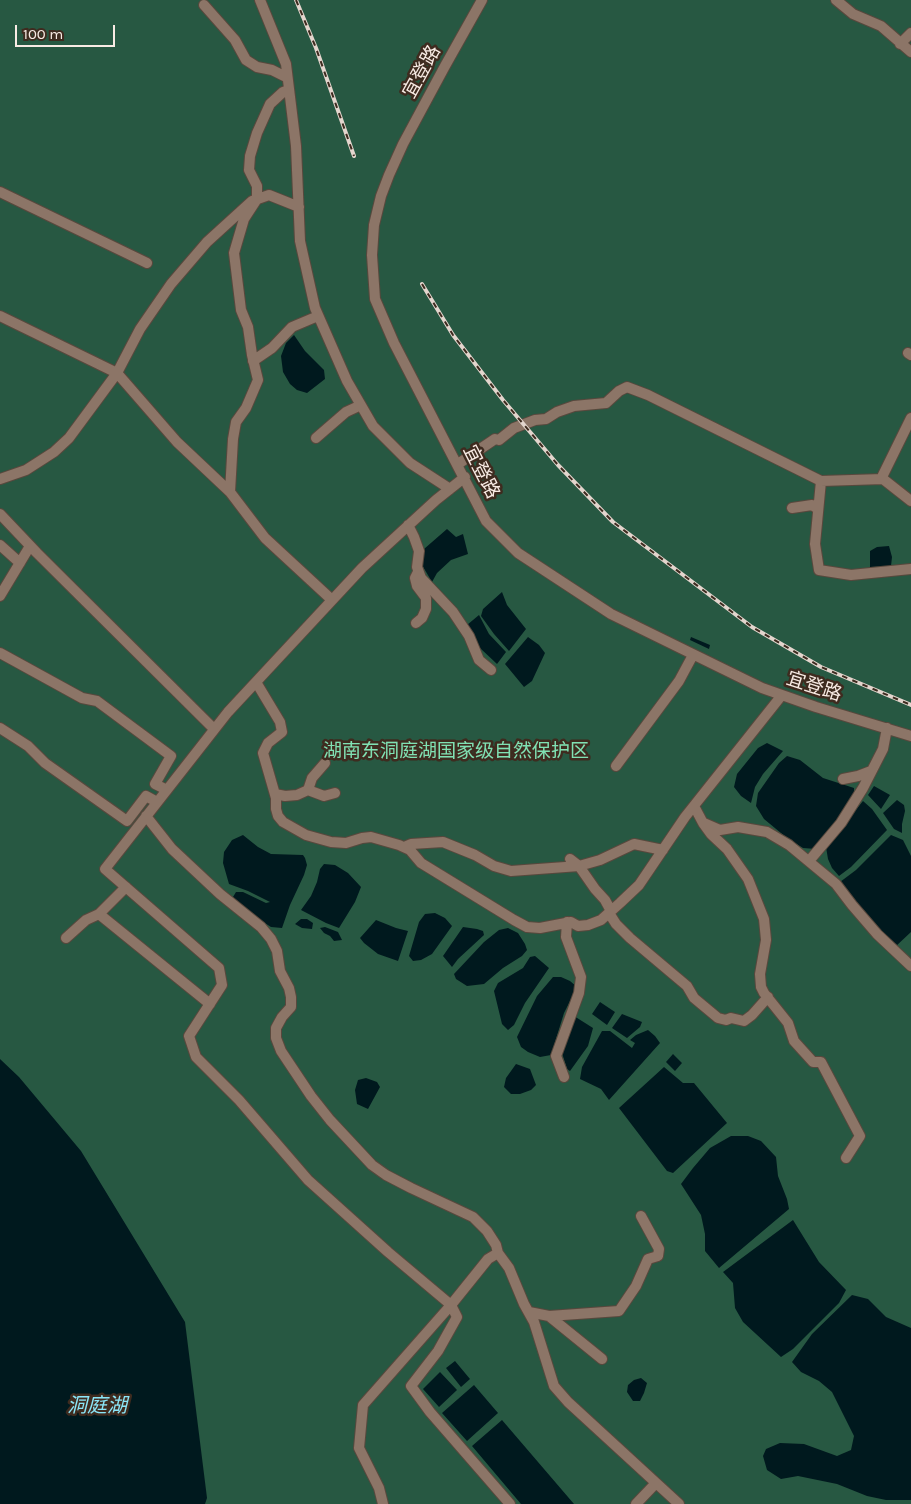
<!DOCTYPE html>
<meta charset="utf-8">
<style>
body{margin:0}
#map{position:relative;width:911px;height:1504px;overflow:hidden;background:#3e2b1f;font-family:Karla,sans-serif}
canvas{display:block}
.scale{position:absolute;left:15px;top:25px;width:100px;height:22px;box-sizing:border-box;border:2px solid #f8ebe4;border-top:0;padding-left:6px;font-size:15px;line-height:18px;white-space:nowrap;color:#f8ebe4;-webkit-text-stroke:4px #3e2b1f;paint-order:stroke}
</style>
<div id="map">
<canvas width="911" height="1504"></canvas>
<div class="scale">100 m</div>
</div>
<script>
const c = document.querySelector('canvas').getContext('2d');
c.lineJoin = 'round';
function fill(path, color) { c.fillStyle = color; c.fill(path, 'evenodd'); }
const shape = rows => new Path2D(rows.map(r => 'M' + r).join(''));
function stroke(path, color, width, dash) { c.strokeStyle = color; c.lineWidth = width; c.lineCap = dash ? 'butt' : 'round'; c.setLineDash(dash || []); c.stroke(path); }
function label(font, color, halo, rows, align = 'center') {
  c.font = font + ' Karla,"Noto Sans SC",sans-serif'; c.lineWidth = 5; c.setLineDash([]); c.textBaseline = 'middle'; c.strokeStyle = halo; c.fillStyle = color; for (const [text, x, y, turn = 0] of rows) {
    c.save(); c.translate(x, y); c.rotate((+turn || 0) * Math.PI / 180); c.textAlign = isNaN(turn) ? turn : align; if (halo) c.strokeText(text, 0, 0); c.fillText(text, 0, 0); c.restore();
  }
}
fill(shape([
 [0,0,911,0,911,1504,0,1504]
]), '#275842');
fill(shape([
 [294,335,305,351,324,370,325,379,307,393,297,390,290,384,283,372,281,356,286,343],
 [447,529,456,537,463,534,468,554,451,560,437,573,432,582,422,565,424,549],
 [889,546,892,557,891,566,870,567,870,551,877,547],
 [502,592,507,605,526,629,509,651,494,634,481,616,483,609],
 [479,615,489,634,506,652,497,664,480,648,467,625],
 [528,637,539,645,545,653,532,681,524,687,505,664],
 [691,637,710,645,709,649,690,640],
 [767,743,783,751,763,774,755,787,751,803,741,796,734,787,737,774,758,748],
 [787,756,800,760,823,778,854,788,854,798,816,849,803,848,787,838,764,819,756,806,758,793,779,763],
 [874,786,890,795,881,809,868,795],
 [897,800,904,805,905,811,902,824,902,833,894,829,883,813],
 [863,801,872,809,887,830,851,867,839,876,832,868,828,859,826,847],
 [243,835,258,847,271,854,303,855,305,858,307,865,304,875,290,905,282,928,271,927,237,905,233,897,236,892,243,892,266,903,270,902,248,891,229,884,223,863,224,852,232,840],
 [891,835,903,840,911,856,911,932,895,947,883,938,840,882,856,870],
 [324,864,335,865,348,873,361,887,355,902,339,928,326,923,301,910,311,896,317,882,320,869],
 [435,913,445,918,452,926,432,954,421,960,413,961,409,956,419,922,425,914],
 [301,919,307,919,313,923,312,929,302,928,295,924],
 [376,920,396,928,408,931,398,961,378,954,364,943,360,938],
 [325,927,338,932,342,940,334,941,330,936,324,933,320,928],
 [463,927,477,929,483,931,484,935,458,959,452,967,443,956],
 [508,928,518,933,525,944,527,950,522,956,503,968,484,984,467,986,456,979,454,974,484,942,499,930],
 [535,956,549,968,525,1003,514,1025,508,1030,502,1024,494,991,498,983,523,968,530,957],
 [553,977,561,977,570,981,577,987,564,1013,551,1055,540,1057,528,1052,521,1047,517,1037,537,996],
 [600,1002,615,1012,607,1025,592,1014],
 [622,1014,642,1022,640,1027,627,1038,612,1028],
 [574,1016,593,1028,588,1046,570,1071,567,1069,562,1053],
 [648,1030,655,1036,660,1043,609,1100,601,1089,580,1079,582,1067,602,1031,610,1031,632,1048,635,1043,630,1040,636,1035],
 [673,1054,682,1063,675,1071,666,1062],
 [0,1059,19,1077,81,1151,185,1322,207,1498,205,1504,0,1504],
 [516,1064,530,1069,536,1085,531,1090,520,1094,511,1094,504,1087,506,1078],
 [664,1067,683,1083,694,1083,727,1123,673,1173,667,1171,619,1108],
 [366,1078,377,1082,380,1087,368,1109,357,1104,355,1090,358,1080],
 [731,1136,748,1136,761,1141,776,1157,778,1176,787,1199,789,1209,719,1268,705,1251,705,1234,701,1215,681,1184,693,1168,710,1148],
 [793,1220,819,1262,846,1290,839,1303,793,1349,781,1357,743,1322,735,1308,733,1283,723,1272],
 [852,1295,868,1299,886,1317,911,1328,911,1500,886,1500,867,1496,837,1484,798,1476,781,1479,767,1470,763,1456,766,1449,780,1443,804,1444,837,1456,851,1450,854,1436,832,1392,819,1381,801,1372,792,1362,812,1334],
 [455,1361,470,1379,461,1387,446,1368],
 [440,1372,457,1390,439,1407,423,1389],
 [641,1378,647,1383,644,1393,640,1401,633,1401,627,1392,628,1385,634,1380],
 [474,1385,498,1413,467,1441,442,1413],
 [502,1420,574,1504,521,1504,472,1446]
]), '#00191e');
const minor = shape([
 [260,0,286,64,296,146,300,241,315,308,347,381,373,426,410,463,450,489],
 [482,0,445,66,403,144,389,175,381,196,374,225,372,255,375,299,394,343,486,521,518,553,611,614,762,688,816,707,911,736],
 [836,0,853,14,881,26,911,52],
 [204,5,235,40,246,60,257,67,272,70,284,76],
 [900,44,911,33],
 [0,192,147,263],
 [0,316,117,373,177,442,230,492,265,538,332,600],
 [908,353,911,355],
 [253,361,272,348,292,327,318,316],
 [316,438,346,412,361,405],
 [458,464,495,439,499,440,514,428,535,420,546,419,557,412,574,406,606,403,619,391,627,387,648,395,821,481,883,479,911,501],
 [465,477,436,500,362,568,228,712,105,869,219,968,222,985,189,1036,196,1057,239,1100,308,1180,388,1252,451,1305,457,1317,438,1351,411,1386,430,1412,510,1504],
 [0,479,26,470,54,452,69,438,117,373,140,329,171,284,207,242,252,201,269,195,299,207],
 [881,479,911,418],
 [821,481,815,544,819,570,851,575,911,569],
 [230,492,233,439,236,422,246,408,258,380,252,355,248,327,241,310,234,253,244,219,257,199,257,186,249,170,250,156,257,133,270,104,283,92,289,90],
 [792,508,812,505,818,509],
 [0,514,37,553,214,729],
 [408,525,414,537,419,551,417,567,421,578,453,612,469,636,479,660,491,670],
 [0,545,20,563],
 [0,596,30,546],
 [416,623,422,618,426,609,426,598,417,586,415,578,418,572],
 [0,653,82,698,97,701,171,756,155,784,167,790],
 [256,682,280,722,282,732,268,743,263,753,276,798,276,809,278,816,283,822,306,835,331,842,346,843,362,838,371,837,399,845,410,850,421,863,514,920,527,927,540,928,571,922,578,926,588,925,601,920,620,903,639,885,685,817,782,695],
 [0,728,28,746,45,763,127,821,146,796,157,802],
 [616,766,679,681,693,655],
 [843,779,858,776,871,771],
 [308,790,312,778,325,763],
 [275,794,285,796,297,795,308,790,324,796,335,793],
 [694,806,703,823,711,834,727,849,748,879,764,919,766,940,760,974,761,987,764,993,788,1023,794,1041,813,1062,821,1062,860,1136,846,1158],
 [146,816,172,849,220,894,261,927,271,939,277,951,280,971,289,988,291,997,291,1007,282,1017,276,1028,276,1038,281,1051,311,1096,330,1120,372,1165,386,1175,411,1188,473,1217,487,1231,496,1245,498,1253,488,1259,451,1305,363,1405,359,1448,379,1488,383,1504],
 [704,823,720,830,738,827,767,832,789,845,836,884,852,905,877,934,911,966],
 [404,847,411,844,443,842,475,855,494,866,511,871,579,866,600,860,634,844,663,850],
 [570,859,579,866,595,889,605,900,611,911],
 [809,861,841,823,863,788,883,749,887,728],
 [126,887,99,914,210,1004],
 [609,913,616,924,630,938,687,986,694,998,718,1018,726,1020,731,1018,744,1021,752,1015,768,997],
 [66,938,86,920,99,914],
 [564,1077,556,1056,579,993,581,977,566,937,567,922],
 [498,1253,509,1268,524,1304,534,1322,554,1386,568,1402,679,1504],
 [529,1312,549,1316,602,1359],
 [549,1316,619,1311,636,1286,648,1259,658,1256,659,1249,641,1216],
 [636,1504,656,1483]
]);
stroke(minor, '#58483d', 12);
stroke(minor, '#8c7567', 10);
const rail = shape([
 [296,0,316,48,354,156],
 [422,284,453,335,503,400,558,465,613,522,752,627,821,667,911,705]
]);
stroke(rail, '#e3d5cd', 4);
stroke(rail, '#3e2b1f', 2, [5.5]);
label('19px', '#f8ebe4', '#3e2b1f', [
 ["宜登路",422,72,-61],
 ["宜登路",481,472,63],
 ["宜登路",814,687,18]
]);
label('19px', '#80e1b3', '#3e2b1f', [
 ["湖南东洞庭湖国家级自然保护区",456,752]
]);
label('italic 20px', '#8be6f8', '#3e2b1f', [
 ["洞庭湖",97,1406]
]);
</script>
